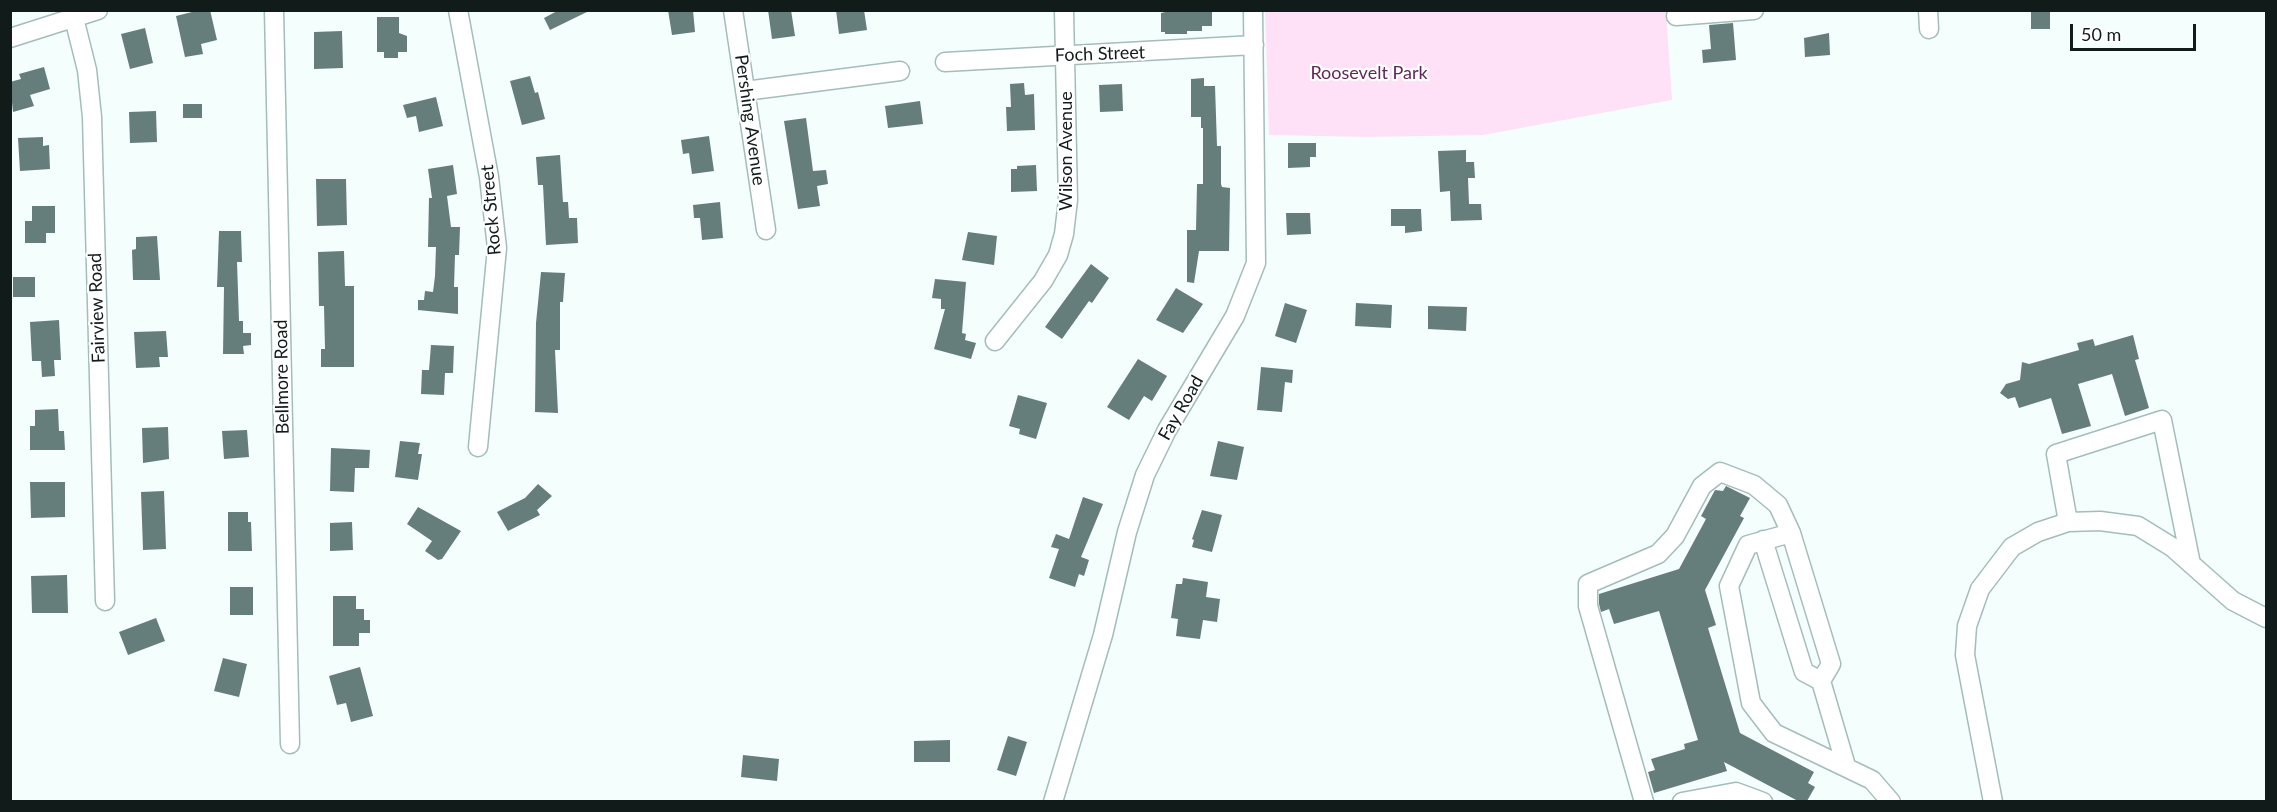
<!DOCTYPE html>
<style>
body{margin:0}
#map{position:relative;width:2277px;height:812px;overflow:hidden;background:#f4fefd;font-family:Lato,sans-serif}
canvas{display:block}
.frame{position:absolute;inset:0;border:12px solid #111b1a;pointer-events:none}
.scale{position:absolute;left:2070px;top:24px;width:126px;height:27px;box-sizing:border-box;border:3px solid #111b1a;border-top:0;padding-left:8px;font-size:18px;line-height:21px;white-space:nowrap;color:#111b1a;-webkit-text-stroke:4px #fff;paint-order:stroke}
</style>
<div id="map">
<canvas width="2277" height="812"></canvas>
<div class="frame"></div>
<div class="scale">50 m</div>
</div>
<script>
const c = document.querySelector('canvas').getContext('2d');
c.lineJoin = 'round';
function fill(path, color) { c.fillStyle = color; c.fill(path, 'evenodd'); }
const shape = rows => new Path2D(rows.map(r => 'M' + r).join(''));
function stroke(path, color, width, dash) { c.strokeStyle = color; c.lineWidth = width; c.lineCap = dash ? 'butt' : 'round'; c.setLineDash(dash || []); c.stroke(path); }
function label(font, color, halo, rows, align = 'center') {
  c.font = font + ' Lato,sans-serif'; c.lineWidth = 4.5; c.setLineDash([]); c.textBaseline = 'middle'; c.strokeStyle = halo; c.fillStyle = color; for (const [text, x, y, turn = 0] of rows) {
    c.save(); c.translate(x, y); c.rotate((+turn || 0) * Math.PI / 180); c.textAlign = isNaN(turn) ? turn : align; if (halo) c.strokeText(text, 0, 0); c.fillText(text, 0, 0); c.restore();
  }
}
fill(shape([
 [1265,11,1666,11,1672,100,1483,135,1368,137,1269,135]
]), '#fee1f7');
fill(shape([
 [200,10,210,10,217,40,201,44,203,54,185,57,176,16],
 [559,10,591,10,550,30,544,18],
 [668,10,693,10,695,32,672,35],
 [768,10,791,10,795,36,772,39],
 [836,10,864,10,867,30,839,34],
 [1174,10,1212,10,1212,26,1202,26,1202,31,1187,31,1187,34,1165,34,1165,32,1161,32,1161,13],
 [2031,10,2050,10,2050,29,2031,29],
 [377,17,399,17,399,33,407,36,407,52,398,52,398,58,384,58,384,52,377,52],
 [1733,23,1736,60,1703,63,1702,50,1711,49,1709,25],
 [145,28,153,63,130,69,121,34],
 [342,31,343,68,314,69,314,32],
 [1829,33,1830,55,1805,57,1804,38],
 [44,67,50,89,30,95,34,106,13,112,10,82,21,79,19,74],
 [530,76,535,93,538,92,545,119,522,125,510,81],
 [1204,78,1204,86,1215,86,1217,146,1221,146,1221,184,1222,187,1230,188,1229,251,1199,251,1194,283,1187,282,1187,230,1196,230,1197,184,1203,184,1203,128,1201,128,1201,117,1191,117,1191,79],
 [1024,83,1025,95,1034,94,1035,130,1007,131,1006,107,1011,107,1010,84],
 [1122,84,1123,111,1100,112,1099,85],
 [436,97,443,126,419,132,416,116,407,118,403,105],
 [920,101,923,124,888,128,885,106],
 [183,104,202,104,202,118,183,118],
 [156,111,157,142,130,143,129,112],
 [806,118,813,171,826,170,828,184,817,186,820,206,798,209,784,121],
 [709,136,714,171,692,174,689,153,683,154,681,140],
 [43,137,43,146,49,145,50,169,20,171,18,138],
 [1288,143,1316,143,1316,157,1310,157,1310,167,1288,168],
 [1466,150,1466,162,1474,162,1475,178,1468,178,1469,204,1481,204,1482,220,1451,221,1450,191,1440,192,1438,151],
 [560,155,563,202,568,202,569,218,577,218,578,243,546,245,543,185,538,185,536,157],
 [453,165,457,194,447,196,451,227,460,227,459,255,455,255,454,287,458,287,458,314,418,310,418,300,424,300,425,291,433,292,435,276,436,247,428,247,429,198,432,198,428,169],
 [1036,165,1037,191,1011,192,1011,169,1017,169,1017,166],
 [316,179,346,179,347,225,317,226],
 [720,202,723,238,702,240,700,218,694,218,693,205],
 [32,206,55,206,55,233,46,233,46,243,25,243,25,221,32,221],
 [1391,209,1421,209,1422,231,1405,233,1405,226,1391,226],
 [1286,213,1310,213,1311,234,1287,235],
 [219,231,241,231,242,262,237,262,239,321,243,321,243,333,251,333,251,345,243,346,244,354,223,354,224,287,217,287],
 [968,232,997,236,994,265,962,260],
 [157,236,160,280,133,280,132,250,136,249,136,237],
 [344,251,345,286,354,286,354,367,321,367,321,349,325,349,324,306,319,306,318,252],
 [1091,264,1109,278,1092,303,1089,301,1062,339,1045,327],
 [541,272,565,273,563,302,560,302,560,350,555,350,558,413,535,412,536,323],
 [13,277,35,277,35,297,13,297],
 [935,279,966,282,962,333,966,334,965,340,976,343,971,359,934,349,945,309,941,309,941,299,932,298],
 [1176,288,1203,304,1183,333,1156,320],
 [1285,303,1307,310,1296,343,1275,336],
 [1356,303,1392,305,1391,328,1355,326],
 [1428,306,1467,307,1466,331,1428,329],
 [59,320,61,360,54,360,55,376,42,377,41,361,32,361,30,322],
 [166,331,168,357,159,357,160,367,136,368,134,332],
 [2133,335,2139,359,2135,360,2149,408,2125,416,2112,374,2078,384,2091,426,2062,434,2051,398,2019,408,2015,397,2008,399,2000,393,2006,384,2020,380,2022,362,2029,364,2079,350,2077,343,2093,339,2095,346],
 [431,345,454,346,453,373,445,373,444,395,421,394,422,370,429,370],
 [1138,359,1167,376,1152,401,1144,396,1129,420,1107,407],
 [1261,367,1293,370,1292,383,1285,382,1282,412,1257,410],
 [1018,395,1047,403,1036,439,1019,434,1020,429,1009,426],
 [58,409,59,431,64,431,65,450,30,450,30,426,35,426,35,410],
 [168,427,169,459,143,463,142,428],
 [247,430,249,457,224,459,222,431],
 [400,441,420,443,418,454,422,454,418,480,395,477],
 [1218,441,1244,447,1237,480,1210,476],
 [331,448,370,450,369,468,355,468,354,492,330,491],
 [30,482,65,482,65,517,31,518],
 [538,484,552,496,537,510,540,515,508,531,497,512,525,498],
 [1726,486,1750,498,1740,516,1744,518,1705,590,1716,625,1708,628,1740,733,1814,772,1808,783,1815,787,1807,801,1798,801,1724,762,1727,771,1654,793,1648,772,1655,770,1651,759,1685,749,1684,744,1698,740,1659,611,1614,624,1609,609,1601,612,1599,604,1599,594,1679,569,1706,519,1701,516,1715,490,1723,491],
 [164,491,166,549,143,550,141,492],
 [1083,497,1103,504,1081,557,1089,560,1084,576,1079,574,1075,587,1049,578,1059,549,1051,547,1056,534,1069,539],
 [418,507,461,531,442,559,438,560,425,551,432,541,407,524],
 [1202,510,1222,515,1212,552,1192,547,1194,540,1192,539],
 [228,512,248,512,248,522,251,522,252,551,228,551],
 [352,522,353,550,330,551,330,523],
 [67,575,68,613,32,613,31,576],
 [1183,578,1208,582,1206,597,1220,599,1217,622,1203,620,1200,639,1176,636,1178,619,1171,618,1176,584,1182,584],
 [230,587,253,587,253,615,230,615],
 [333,596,356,596,356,609,364,609,364,620,370,620,370,633,359,633,359,646,333,646],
 [156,618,165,641,128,655,119,632],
 [223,658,247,664,239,697,214,691],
 [360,667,373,716,351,722,346,703,337,705,329,676],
 [1008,736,1027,742,1016,776,997,770],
 [950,740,950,762,914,762,914,741],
 [743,755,779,759,777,781,741,777]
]), '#657d7b');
const minor = shape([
 [274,10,290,744],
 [458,10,489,177,497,248,478,447],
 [733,10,766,230],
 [1928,10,1929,29],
 [1676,16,1754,10],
 [74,18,87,70,92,117,105,601],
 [10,38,98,10],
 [945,62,1254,45],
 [745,91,900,71],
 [995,341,1043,281,1058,255,1064,234,1068,200,1064,10],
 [2068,522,2056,454,2162,420,2191,564],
 [1763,540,1804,672,1821,681],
 [1846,766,1821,681,1831,664,1791,533,1748,545,1729,586,1751,703,1774,733,1872,780,1891,802],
 [1053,802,1103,635,1127,532,1145,475,1167,430,1235,316,1256,263,1253,10],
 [1644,802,1588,606,1588,584,1658,554,1675,536,1702,486,1720,472,1754,485,1778,505,1791,533],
 [1682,802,1736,792,1763,802],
 [1993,802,1965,655,1967,626,1980,589,2012,547,2038,532,2068,522,2100,521,2138,526,2172,547,2233,601,2266,618]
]);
stroke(minor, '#a3bdba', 21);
stroke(minor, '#fff', 18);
label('18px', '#111b1a', '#fff', [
 ["Foch Street",1100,54,-2],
 ["Pershing Avenue",750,120,82],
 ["Wilson Avenue",1066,151,-90],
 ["Rock Street",491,210,-95],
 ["Fairview Road",97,308,-92],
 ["Bellmore Road",282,377,-91],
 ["Fay Road",1181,408,-60]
]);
label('18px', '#66245c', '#fff', [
 ["Roosevelt Park",1369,73]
]);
</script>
